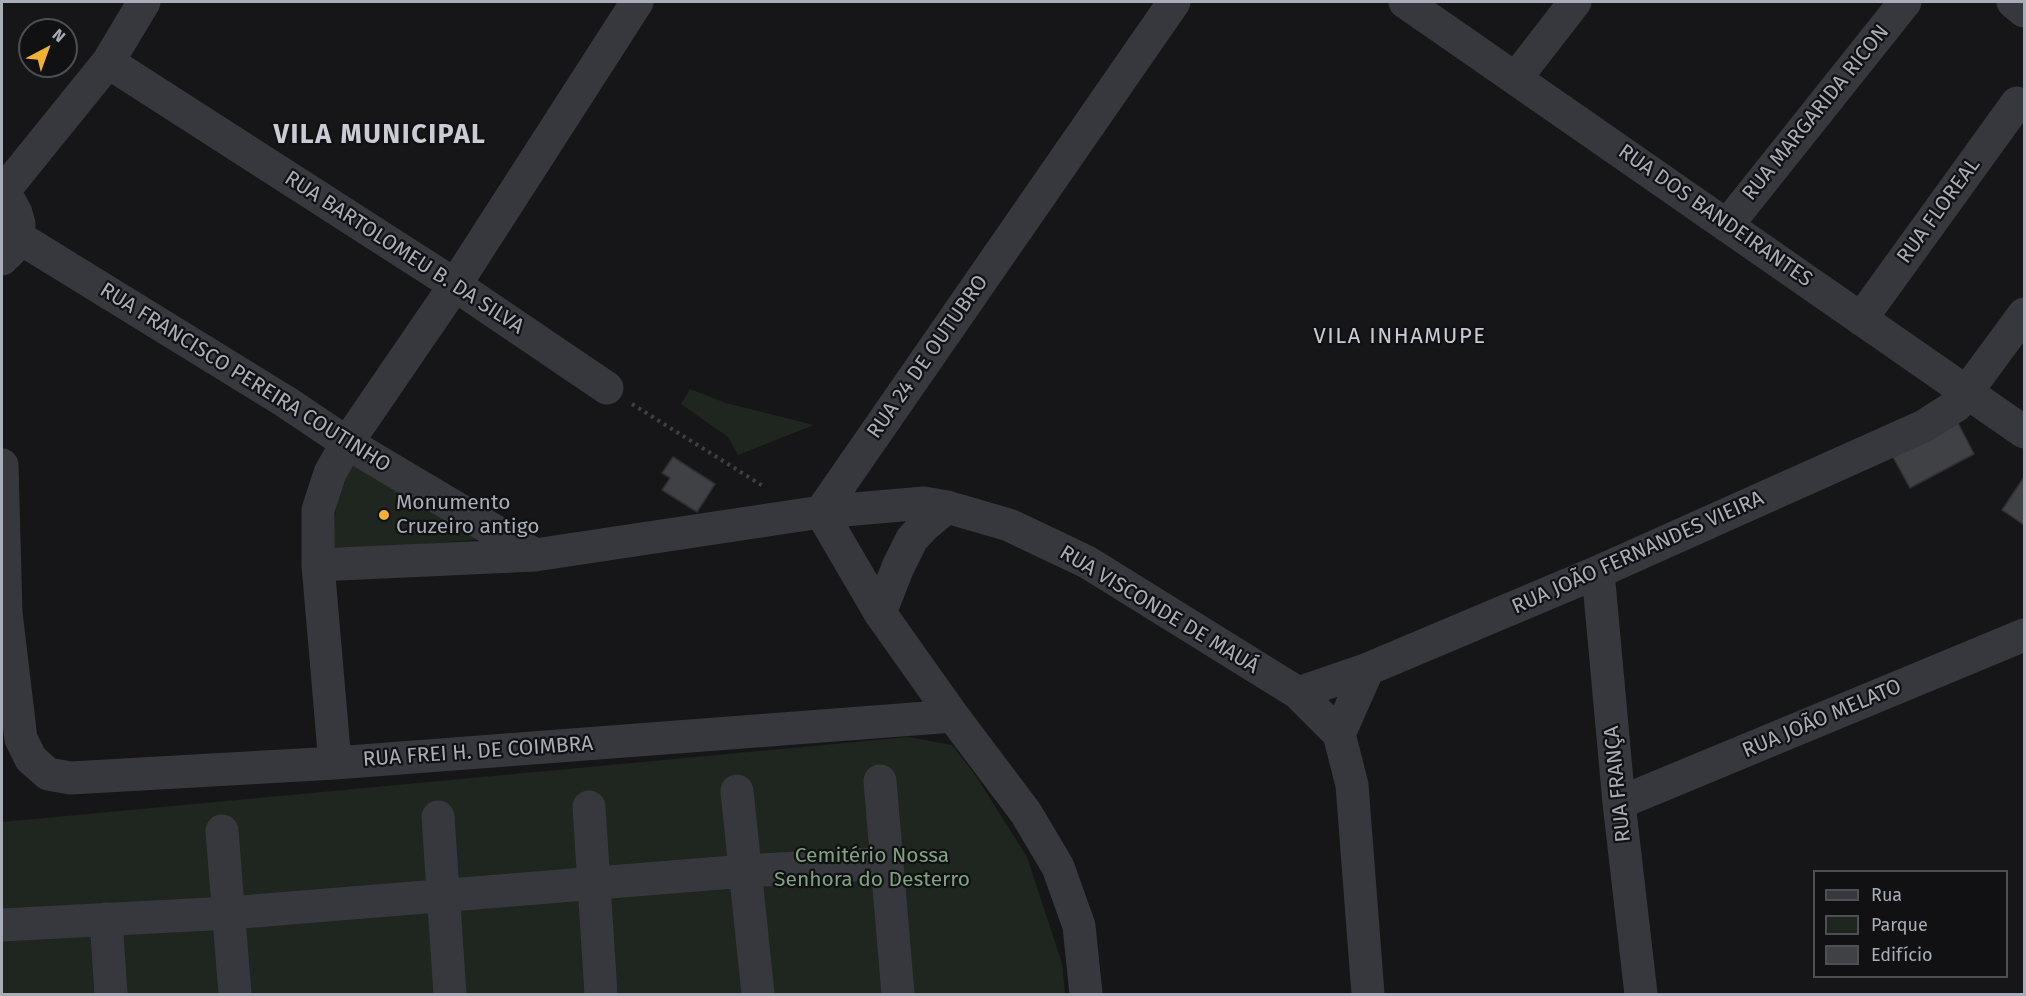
<!DOCTYPE html>
<meta charset="utf-8">
<style>
body{margin:0}
#map{position:relative;width:2026px;height:996px;overflow:hidden;background:#161618;font-family:"Fira Sans",sans-serif}
canvas{display:block}
.frame{position:absolute;inset:0;border:3px solid #a8adb8;pointer-events:none}
.legend{position:absolute;left:1813px;top:870px;width:195px;height:108px;box-sizing:border-box;background:#111113;border:2px solid #4d4f55;margin:0;padding:8px 10px;list-style:none;font-size:18px;color:#a8adb8}
.legend li{display:flex;align-items:center;gap:12px;height:30px}
.legend b{width:30px;border:2px solid #4d4f55}
.north{position:absolute;left:18px;top:18px;width:60px;height:60px;box-sizing:border-box;background:#111113;border:2px solid #4d4f55;border-radius:50%;rotate:41deg;font-size:16px;font-weight:700;line-height:24px;text-align:center;color:#a8adb8}
.north::after{content:'';display:block;margin:auto;width:21px;height:27px;background:#f2b134;clip-path:polygon(50% 0,100% 100%,50% 72%,0 100%)}
</style>
<div id="map">
<canvas width="2026" height="996"></canvas>
<div class="frame"></div>
<ul class="legend">
<li><b style="height:8px;background:#37383d"></b>Rua</li>
<li><b style="height:16px;background:#1e261f"></b>Parque</li>
<li><b style="height:16px;background:#404145"></b>Edifício</li>
</ul>
<div class="north">N</div>
</div>
<script>
const c = document.querySelector('canvas').getContext('2d');
c.lineJoin = 'round';
function fill(path, color) { c.fillStyle = color; c.fill(path, 'evenodd'); }
const shape = rows => new Path2D(rows.map(r => 'M' + r).join(''));
function stroke(path, color, width, dash) { c.strokeStyle = color; c.lineWidth = width; c.lineCap = dash ? 'butt' : 'round'; c.setLineDash(dash || []); c.stroke(path); }
function label(font, color, halo, rows, align = 'center') {
  c.font = font + ' "Fira Sans",sans-serif'; c.lineWidth = 4.5; c.setLineDash([]); c.textBaseline = 'middle'; c.strokeStyle = halo; c.fillStyle = color; for (const [text, x, y, turn = 0] of rows) {
    c.save(); c.translate(x, y); c.rotate((+turn || 0) * Math.PI / 180); c.textAlign = isNaN(turn) ? turn : align; if (halo) c.strokeText(text, 0, 0); c.fillText(text, 0, 0); c.restore();
  }
}
fill(shape([
 [690,389,726,403,814,425,738,455,728,437,681,404],
 [352,461,487,539,332,551,336,506],
 [909,737,952,745,976,776,1027,857,1062,963,1065,994,2,994,2,822]
]), '#1e261f');
const building = shape([
 [1958,423,1974,454,1910,488,1893,457,1958,423],
 [673,457,715,484,697,512,662,490,670,478,662,473,673,457],
 [2024,477,2024,525,2002,510,2024,477]
]);
fill(building, '#404145');
stroke(building, '#303034', 1.5);
stroke(shape([
 [632,404,763,486]
]), '#3d3f44', 4, [3, 4.5]);
stroke(shape([
 [1405,2,2024,432],
 [2013,2,2024,11],
 [108,62,455,285,607,388],
 [1516,78,1575,2],
 [2,193,108,62,144,2],
 [2,196,10,202,16,213,19,224,18,237,14,247,2,259],
 [1728,224,1905,2],
 [18,237,286,402,347,443,535,555],
 [1861,319,2017,103],
 [2,465,6,613,21,739,31,759,48,774,71,778,335,763,953,716],
 [821,512,1174,2],
 [821,512,880,613,953,716,1026,813,1058,867,1079,926,1086,994],
 [318,565,535,555,821,512,924,503,947,507,1009,525,1087,562,1298,693,1339,734],
 [1598,572,1619,803,1641,994],
 [880,613,898,567,912,539,924,526,947,507],
 [1298,693,1368,669,1598,572,1924,426,1957,405,2024,314],
 [335,763,318,565,318,510,330,473,347,443,455,285,637,2],
 [880,781,898,994],
 [737,791,758,994],
 [1619,803,2024,635],
 [589,807,601,994],
 [438,817,450,994],
 [222,831,235,994],
 [106,919,111,994],
 [2,925,229,913,745,871,887,863],
 [1368,994,1352,785,1339,734,1368,669]
]), '#37383d', 33);
for (const [x, y, r, color] of [
 [384,515,6,"#f2b134"]
]) { const dot = new Path2D(); dot.arc(x, y, r, 0, 2 * Math.PI); c.fillStyle = color; c.fill(dot); stroke(dot, '#111113', 2); }
label('21px', '#a8adb8', '#111113', [
 ["RUA MARGARIDA RICON",1816,113,-51],
 ["RUA FLOREAL",1939,211,-54],
 ["RUA DOS BANDEIRANTES",1715,216,35],
 ["RUA BARTOLOMEU B. DA SILVA",404,253,33],
 ["RUA 24 DE OUTUBRO",928,357,-55],
 ["RUA FRANCISCO PEREIRA COUTINHO",245,378,32],
 ["RUA JOÃO FERNANDES VIEIRA",1638,553,-24],
 ["RUA VISCONDE DE MAUÁ",1159,610,31],
 ["RUA JOÃO MELATO",1822,719,-23],
 ["RUA FREI H. DE COIMBRA",478,752,-4],
 ["RUA FRANÇA",1618,784,-96]
]);
label('21px', '#a8adb8', '#111113', [
 ["Monumento",396,503],
 ["Cruzeiro antigo",396,527]
], 'left');
label('21px', '#7fa381', '#111113', [
 ["Cemitério Nossa",872,856],
 ["Senhora do Desterro",872,880]
]);
c.letterSpacing = '1.5px';
label('22px', '#c9ccd4', '#111113', [
 ["VILA INHAMUPE",1400,337]
]);
c.letterSpacing = '0px';
c.letterSpacing = '1.5px';
label('bold 27px', '#c9ccd4', '#111113', [
 ["VILA MUNICIPAL",380,135]
]);
c.letterSpacing = '0px';
</script>
